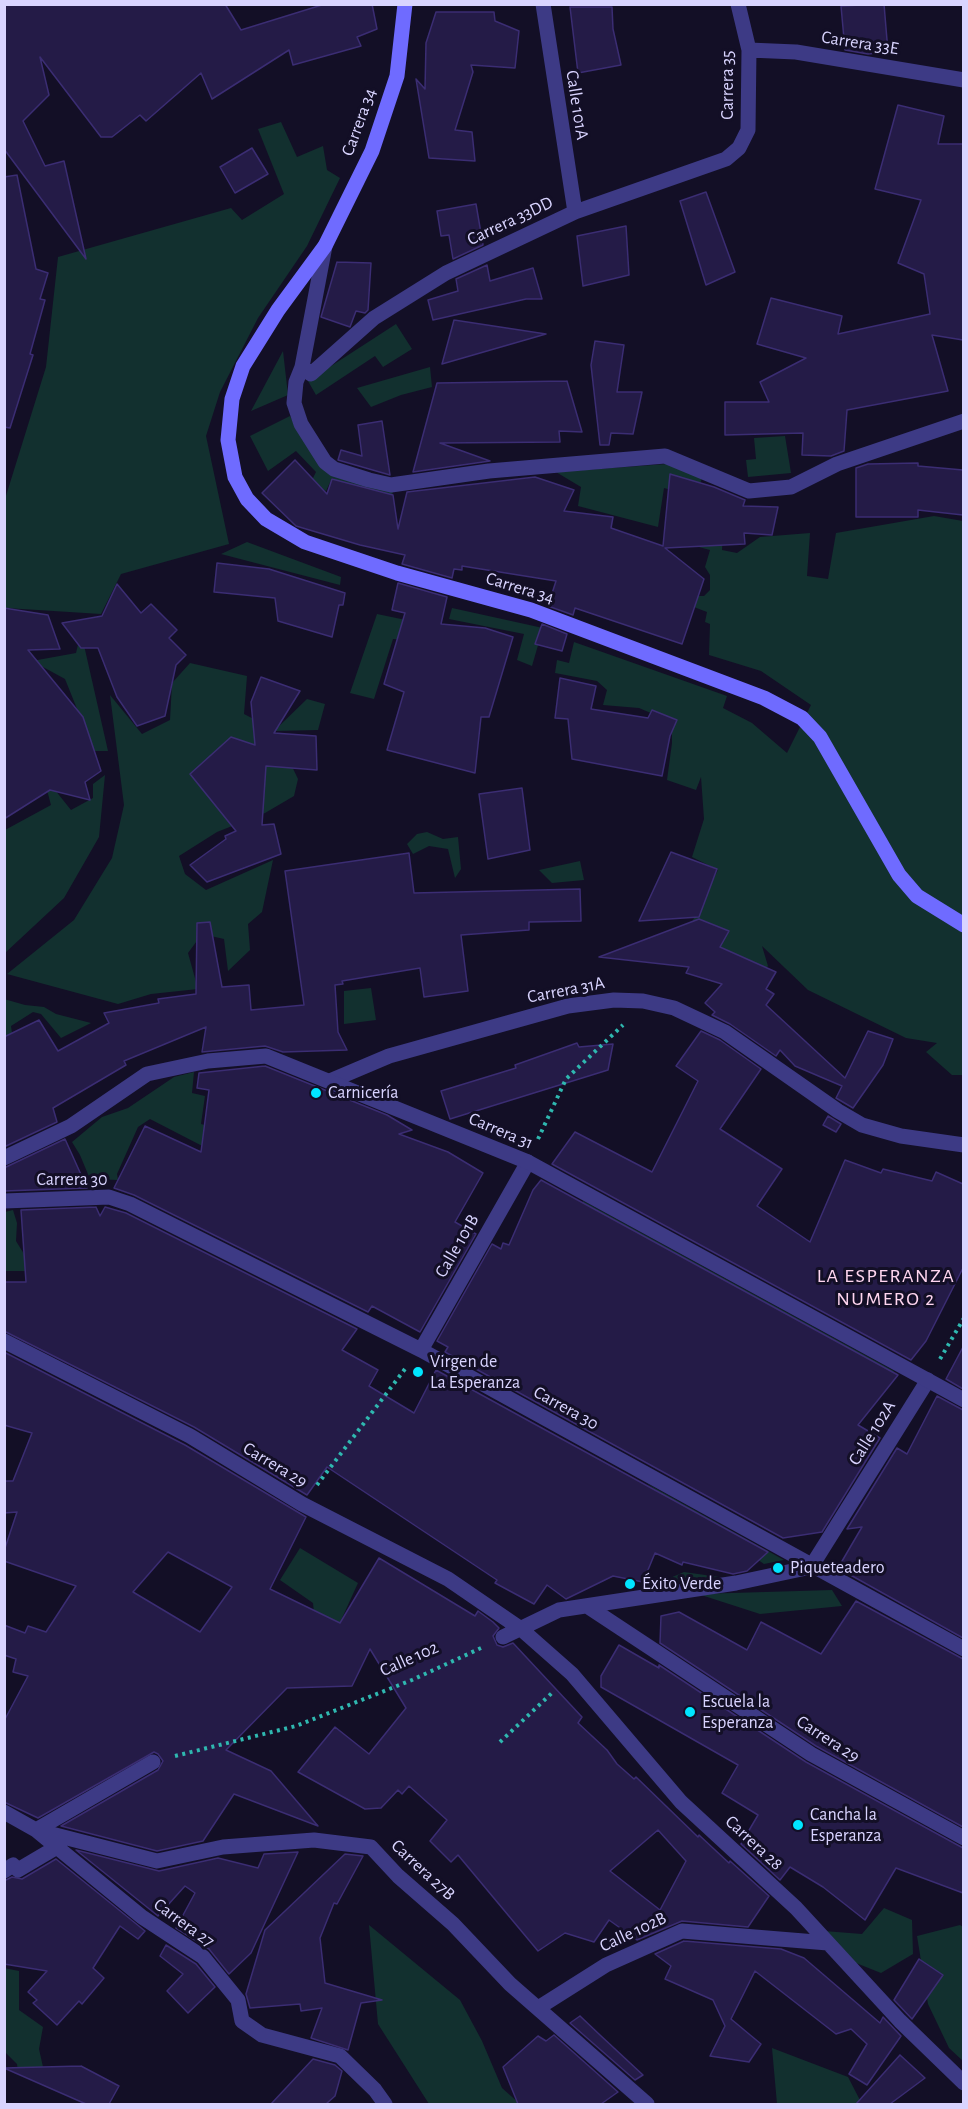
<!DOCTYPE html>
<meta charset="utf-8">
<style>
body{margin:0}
#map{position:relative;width:968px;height:2109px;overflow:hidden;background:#130f26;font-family:"Alegreya Sans",sans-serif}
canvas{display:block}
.frame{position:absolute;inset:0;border:6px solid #d9d4ff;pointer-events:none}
</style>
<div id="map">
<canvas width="968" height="2109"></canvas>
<div class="frame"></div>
</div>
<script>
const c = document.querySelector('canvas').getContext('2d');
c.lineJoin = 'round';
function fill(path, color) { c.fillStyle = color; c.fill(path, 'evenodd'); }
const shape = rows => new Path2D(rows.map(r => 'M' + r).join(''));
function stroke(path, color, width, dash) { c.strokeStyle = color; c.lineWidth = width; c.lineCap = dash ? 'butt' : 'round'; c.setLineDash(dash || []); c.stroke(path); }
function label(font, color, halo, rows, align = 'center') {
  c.font = font + ' "Alegreya Sans",sans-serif'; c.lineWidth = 6; c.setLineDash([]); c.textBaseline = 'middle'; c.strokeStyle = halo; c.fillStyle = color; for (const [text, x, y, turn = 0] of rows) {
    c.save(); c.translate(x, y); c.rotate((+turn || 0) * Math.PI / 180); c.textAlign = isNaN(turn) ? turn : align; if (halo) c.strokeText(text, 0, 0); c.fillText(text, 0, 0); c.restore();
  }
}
fill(shape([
 [281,122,297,157,323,146,327,170,340,178,307,246,258,318,220,392,206,436,229,544,121,574,101,614,6,608,5,499,46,367,58,257,231,208,242,220,284,194,258,129],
 [396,324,412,349,383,367,375,356,316,395,308,381],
 [283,351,288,395,251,411],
 [430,367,432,387,401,395,371,407,357,388],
 [290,416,317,459,393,490,389,519,362,491,332,478,326,491,311,482,316,472,296,451,268,471,250,436],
 [785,436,791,473,748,477,746,460,756,459,754,438],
 [667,464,702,477,697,497,664,488,658,527,578,506,581,487,556,472],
 [934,516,963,521,963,1075,952,1075,926,1052,937,1043,906,1038,808,990,762,946,768,966,751,986,689,928,718,870,692,857,704,819,701,777,696,790,667,780,672,743,672,722,639,708,603,705,607,690,597,681,555,673,557,660,569,663,574,642,727,696,723,708,752,723,787,753,811,705,761,671,709,655,710,624,705,622,707,612,686,604,691,596,704,596,710,590,710,575,705,567,710,550,695,546,723,533,722,550,737,553,760,537,810,533,807,576,828,579,836,533],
 [247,542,341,577,340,585,221,554],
 [452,608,543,628,532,666,517,660,524,634,449,619],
 [377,614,435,626,431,641,393,639,374,699,350,693],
 [81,632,108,751,84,751,90,741,65,679,32,661,76,653],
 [190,663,247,676,244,714,275,730,307,699,325,704,318,730,275,731,298,779,294,796,265,813,217,832,179,856,185,874,206,890,273,860,262,912,248,924,250,950,228,971,224,939,202,934,188,953,198,989,151,994,118,1004,7,974,74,920,112,858,124,805,110,695,142,734,170,720,172,683],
 [43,775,71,810,93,798,93,784,105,775,99,837,64,898,5,953,5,830,51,805],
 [427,832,443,839,458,837,461,869,455,878,448,849,429,846,413,854,407,844,417,834],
 [580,861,584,880,552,883,539,870],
 [371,988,376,1020,344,1024,344,991],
 [4,999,25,1005,44,1007,56,1014,91,1023,61,1038,41,1014,33,1012,11,1026,15,1054,5,1062],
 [194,1072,192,1093,205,1096,201,1124,219,1129,212,1151,150,1119,138,1127,117,1174,118,1180,90,1179,80,1155,72,1142,102,1117,128,1108,174,1077],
 [583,1201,894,1371,892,1378,583,1212],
 [13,1210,17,1223,16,1241,24,1254,48,1250,68,1281,24,1271,5,1271,5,1212],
 [646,1483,784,1560,764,1564],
 [300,1548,358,1583,337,1629,314,1613,313,1603,280,1580],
 [684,1572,719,1577,656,1584],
 [832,1590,842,1606,760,1614,698,1594],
 [884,1908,912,1920,913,1954,881,1973,856,1963,824,1931,862,1934],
 [369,1925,460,2000,482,2041,502,2088,520,2104,429,2104,378,2024],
 [960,1925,963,1927,963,2061,949,2048,928,2004,917,1936],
 [4,1968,19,1971,19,2010,43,2027,39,2049,43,2067,18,2072,17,2064,5,2052],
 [772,2048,848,2077,862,2104,777,2104]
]), '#12302f');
const building = shape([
 [4,4,225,4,241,30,325,4,372,4,377,29,357,37,361,46,293,65,289,50,212,99,201,73,146,121,140,115,112,137,101,137,40,57,49,95,23,121,45,166,64,161,86,259,4,149,4,4],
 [884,4,888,52,868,54,845,50,841,6,884,4],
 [570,7,612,7,613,29,621,65,578,73,570,7],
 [436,12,494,12,495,21,519,31,515,68,471,65,473,72,455,130,472,132,475,161,429,158,416,79,425,89,426,43,436,12],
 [898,105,944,116,938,144,963,144,963,340,932,335,948,391,847,410,844,451,831,456,802,455,803,433,725,435,725,402,769,402,760,382,806,358,757,344,771,298,842,316,838,334,930,314,924,274,898,263,921,200,875,189,898,105],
 [252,148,268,174,235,193,220,167,252,148],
 [17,175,36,269,48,273,40,299,45,300,30,354,33,355,10,428,4,427,4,177,17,175],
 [706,192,735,272,706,285,680,201,706,192],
 [476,204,483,245,453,259,449,235,441,236,437,211,476,204],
 [626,226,629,275,583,286,577,236,626,226],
 [337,262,371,263,368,310,365,313,356,311,350,327,321,317,337,262],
 [487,265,490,281,533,268,542,299,526,299,433,320,428,300,458,291,456,279,487,265],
 [454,320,546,334,442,364,454,320],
 [595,341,624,345,617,392,642,392,633,434,611,433,609,445,600,445,591,365,595,341],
 [567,381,582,432,559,431,560,442,440,443,490,461,413,472,437,383,567,381],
 [382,421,390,475,338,460,341,450,362,456,358,425,382,421],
 [295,460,327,494,332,479,393,495,398,529,407,492,535,477,574,490,564,511,613,517,611,528,663,546,670,474,714,487,745,500,743,506,778,507,772,535,744,533,745,544,665,548,704,579,682,644,575,608,573,615,548,606,556,581,462,566,462,570,454,569,452,578,402,564,405,555,360,545,296,526,262,493,295,460],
 [918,463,918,466,963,470,963,515,918,510,918,517,856,517,856,468,868,464,918,463],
 [217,563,269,569,345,593,343,605,339,605,332,637,278,621,275,598,214,592,217,563],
 [398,583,447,597,441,624,485,628,513,637,489,717,481,717,475,773,387,750,404,692,384,684,405,613,392,610,398,583],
 [117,584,141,613,151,604,177,630,169,638,186,655,176,665,165,716,137,726,117,697,98,648,81,648,62,623,102,616,117,584],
 [4,608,48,615,60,649,28,650,83,717,101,771,85,782,90,800,50,790,4,819,4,608],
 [542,624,567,634,562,651,535,644,542,624],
 [261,677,300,691,274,733,316,736,317,770,266,766,262,825,274,824,281,854,207,882,190,865,226,839,225,836,236,831,190,774,231,737,255,745,251,702,261,677],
 [560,678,596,686,591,709,648,718,652,710,677,720,670,736,662,776,572,759,568,719,555,718,560,678],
 [522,788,530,850,488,859,479,794,522,788],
 [671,852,717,869,699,917,639,921,671,852],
 [409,853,414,893,580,889,581,921,529,922,529,930,461,935,468,991,424,997,420,968,342,981,343,984,335,985,338,1032,347,1050,283,1052,265,1046,202,1052,206,1027,124,1061,126,1065,53,1108,57,1122,4,1147,4,1037,39,1020,58,1051,109,1023,104,1013,159,1003,158,999,196,994,197,923,210,922,222,987,249,985,251,1010,304,1005,285,871,409,853],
 [699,919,729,931,720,947,776,972,766,989,774,994,766,1005,845,1078,868,1031,893,1039,883,1065,853,1108,836,1098,842,1086,795,1066,780,1050,776,1056,730,1024,712,1015,715,1012,705,1003,722,984,686,973,689,967,599,957,699,919],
 [701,1031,720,1040,761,1069,720,1129,782,1169,757,1206,810,1242,845,1160,881,1173,883,1169,932,1181,936,1172,963,1184,963,1268,926,1341,911,1360,552,1164,575,1132,652,1172,698,1081,676,1066,701,1031],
 [577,1043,579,1047,613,1044,608,1070,450,1119,441,1091,516,1068,515,1065,577,1043],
 [265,1066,387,1115,412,1130,399,1134,448,1152,483,1173,455,1222,476,1234,420,1332,372,1306,368,1312,134,1195,114,1188,145,1126,201,1152,209,1090,197,1088,199,1073,265,1066],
 [828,1116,841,1124,836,1132,823,1125,828,1116],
 [65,1139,87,1188,4,1191,4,1168,65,1139],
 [541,1180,898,1375,858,1425,880,1438,822,1532,783,1538,445,1352,448,1347,437,1341,492,1244,501,1249,503,1243,509,1245,533,1190,541,1180],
 [96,1207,100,1216,105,1207,126,1213,357,1329,342,1350,378,1370,369,1386,414,1413,436,1370,768,1552,747,1571,733,1574,683,1562,682,1565,655,1553,643,1582,613,1576,566,1599,547,1585,534,1604,495,1583,497,1580,327,1467,307,1495,194,1427,4,1331,4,1282,26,1282,21,1210,96,1207],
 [963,1347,963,1389,946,1379,963,1347],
 [4,1352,185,1445,306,1517,270,1589,340,1623,379,1558,475,1616,478,1611,493,1622,499,1628,493,1636,497,1645,503,1647,513,1643,582,1717,578,1723,607,1750,617,1764,634,1779,636,1777,698,1837,699,1835,729,1863,730,1861,769,1896,748,1927,682,1921,637,1940,609,1920,594,1942,565,1933,538,1951,458,1855,451,1862,430,1841,447,1820,409,1786,402,1794,398,1790,381,1808,365,1809,298,1772,335,1727,369,1754,406,1708,370,1649,352,1686,287,1688,226,1750,271,1771,318,1826,234,1794,203,1841,157,1851,61,1826,158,1770,163,1761,158,1754,154,1752,38,1818,4,1802,4,1721,28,1676,13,1672,16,1659,4,1655,4,1625,25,1633,28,1626,46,1632,76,1586,4,1561,4,1551,17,1512,4,1513,4,1481,13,1481,32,1433,4,1425,4,1352],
 [168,1552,232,1587,200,1632,133,1592,168,1552],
 [658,1830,686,1861,660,1910,610,1871,658,1830],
 [937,1396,963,1410,963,1638,838,1568,862,1527,847,1529,897,1448,907,1454,937,1396],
 [856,1601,963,1659,963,1827,816,1746,660,1643,661,1616,679,1612,747,1650,761,1622,821,1654,856,1601],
 [619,1645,659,1668,659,1665,806,1762,963,1848,963,1893,896,1868,865,1920,823,1887,790,1867,780,1880,741,1844,758,1815,722,1793,738,1765,601,1687,601,1676,619,1645],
 [76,1850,159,1871,218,1858,258,1868,264,1854,298,1852,251,1953,229,1974,209,1949,176,1928,195,1893,185,1886,158,1916,76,1850],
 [345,1854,363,1856,337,1904,334,1903,320,1938,325,1983,382,2000,361,2003,348,2050,311,2038,322,2008,301,2011,300,2004,250,2008,246,1994,265,1930,345,1854],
 [56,1859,145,1931,138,1939,120,1926,93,1968,104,1978,82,2004,79,2001,57,2025,33,2003,37,2000,28,1992,47,1971,4,1964,4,1881,12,1877,22,1879,56,1859],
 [684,1941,781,1949,804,1958,880,2023,883,2017,901,2036,867,2085,849,2074,867,2044,851,2029,836,2034,755,1971,731,2019,761,2044,749,2062,710,2056,725,2026,713,2000,665,1979,671,1966,655,1954,684,1941],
 [166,1945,196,1964,215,1987,188,2013,167,1991,183,1974,160,1956,166,1945],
 [919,1959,943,1975,912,2019,894,2000,919,1959],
 [580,2016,600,2035,643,2075,635,2080,570,2023,580,2016],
 [554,2035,618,2092,601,2104,518,2104,503,2067,538,2036,546,2041,554,2035],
 [900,2055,925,2078,890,2104,856,2104,900,2055],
 [313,2059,335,2065,342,2071,335,2096,326,2104,271,2104,313,2059],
 [81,2066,119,2086,109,2104,86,2104,4,2068,81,2066]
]);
fill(building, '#241b47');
stroke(building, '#3b2d73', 1.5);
stroke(shape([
 [538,1139,566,1079,623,1025],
 [940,1359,964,1318],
 [317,1485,405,1369],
 [500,1742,554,1691],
 [175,1756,296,1726,412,1680,481,1648]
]), '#2fb8b0', 4, [3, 4.5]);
stroke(shape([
 [543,4,575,212],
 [749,50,796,52,964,80],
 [325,246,302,367,296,382,294,403,301,424,325,462,334,469,369,480,391,485,489,471,665,456,749,491,791,487,837,464,964,421],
 [302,367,311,374,374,318,446,273,575,212,726,159,739,148,748,130,749,50,738,4],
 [330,1081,389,1056,568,1006,614,1000,643,1001,674,1008,725,1032,838,1111,862,1125,901,1136,964,1145],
 [4,1201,109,1197,130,1204,421,1350,964,1649],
 [4,1341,190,1436,302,1504,448,1579,521,1629,572,1674,681,1802,796,1908,900,2021,964,2083],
 [421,1350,528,1162],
 [587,1606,811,1754,964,1838],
 [503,1637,559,1610,736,1583,811,1567,928,1380],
 [4,1812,36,1830,142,1917,203,1957,238,2000,242,2021,262,2035,340,2056,375,2090,385,2104],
 [36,1830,157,1861,223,1847,314,1840,371,1847,398,1876,453,1924,510,1984,647,2104],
 [36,1830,153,1762],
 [4,1871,13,1865,18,1870,57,1847],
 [538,2008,606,1965,682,1931,828,1943]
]), '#3d3a85', 15);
stroke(shape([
 [4,1158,71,1126,147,1074,208,1061,266,1056,528,1162,964,1400]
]), '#3d3a85', 15);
stroke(shape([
 [405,4,397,76,372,151,325,246,278,310,243,366,232,399,228,440,235,477,247,499,266,519,305,542,397,573,531,610,764,698,802,718,820,737,899,875,917,896,964,925]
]), '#6f6bff', 15);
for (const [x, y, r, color] of [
 [316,1093,6,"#00e5ff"],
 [418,1372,6,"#00e5ff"],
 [778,1568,6,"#00e5ff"],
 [630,1584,6,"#00e5ff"],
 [690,1712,6,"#00e5ff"],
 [798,1825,6,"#00e5ff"]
]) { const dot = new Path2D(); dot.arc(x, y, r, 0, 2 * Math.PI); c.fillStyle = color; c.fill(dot); stroke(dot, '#130f26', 2); }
label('18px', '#d9d4ff', '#130f26', [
 ["Carrera 33E",860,43,9],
 ["Carrera 35",728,85,-90],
 ["Calle 101A",577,105,81],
 ["Carrera 34",359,122,-70],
 ["Carrera 33DD",510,221,-25],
 ["Carrera 34",520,588,17],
 ["Carrera 31A",566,990,-11],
 ["Carrera 31",501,1131,23],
 ["Carrera 30",72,1180],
 ["Calle 101B",457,1246,-60],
 ["Carrera 30",566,1408,29],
 ["Calle 102A",872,1433,-58],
 ["Carrera 29",275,1465,31],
 ["Calle 102",409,1659,-24],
 ["Carrera 29",828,1739,33],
 ["Carrera 28",754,1843,43],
 ["Carrera 27B",423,1870,43],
 ["Carrera 27",184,1923,36],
 ["Calle 102B",633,1932,-25]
]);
label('18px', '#d9d4ff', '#130f26', [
 ["Carnicería",328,1093],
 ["Virgen de",430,1362],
 ["La Esperanza",430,1383],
 ["Piqueteadero",790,1568],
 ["Éxito Verde",642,1584],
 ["Escuela la",702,1702],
 ["Esperanza",702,1723],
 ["Cancha la",810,1815],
 ["Esperanza",810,1836]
], 'left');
c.letterSpacing = '1.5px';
label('20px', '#ffd6f0', '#130f26', [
 ["LA ESPERANZA",886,1276],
 ["NUMERO 2",886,1299]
]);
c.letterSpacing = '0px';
</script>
